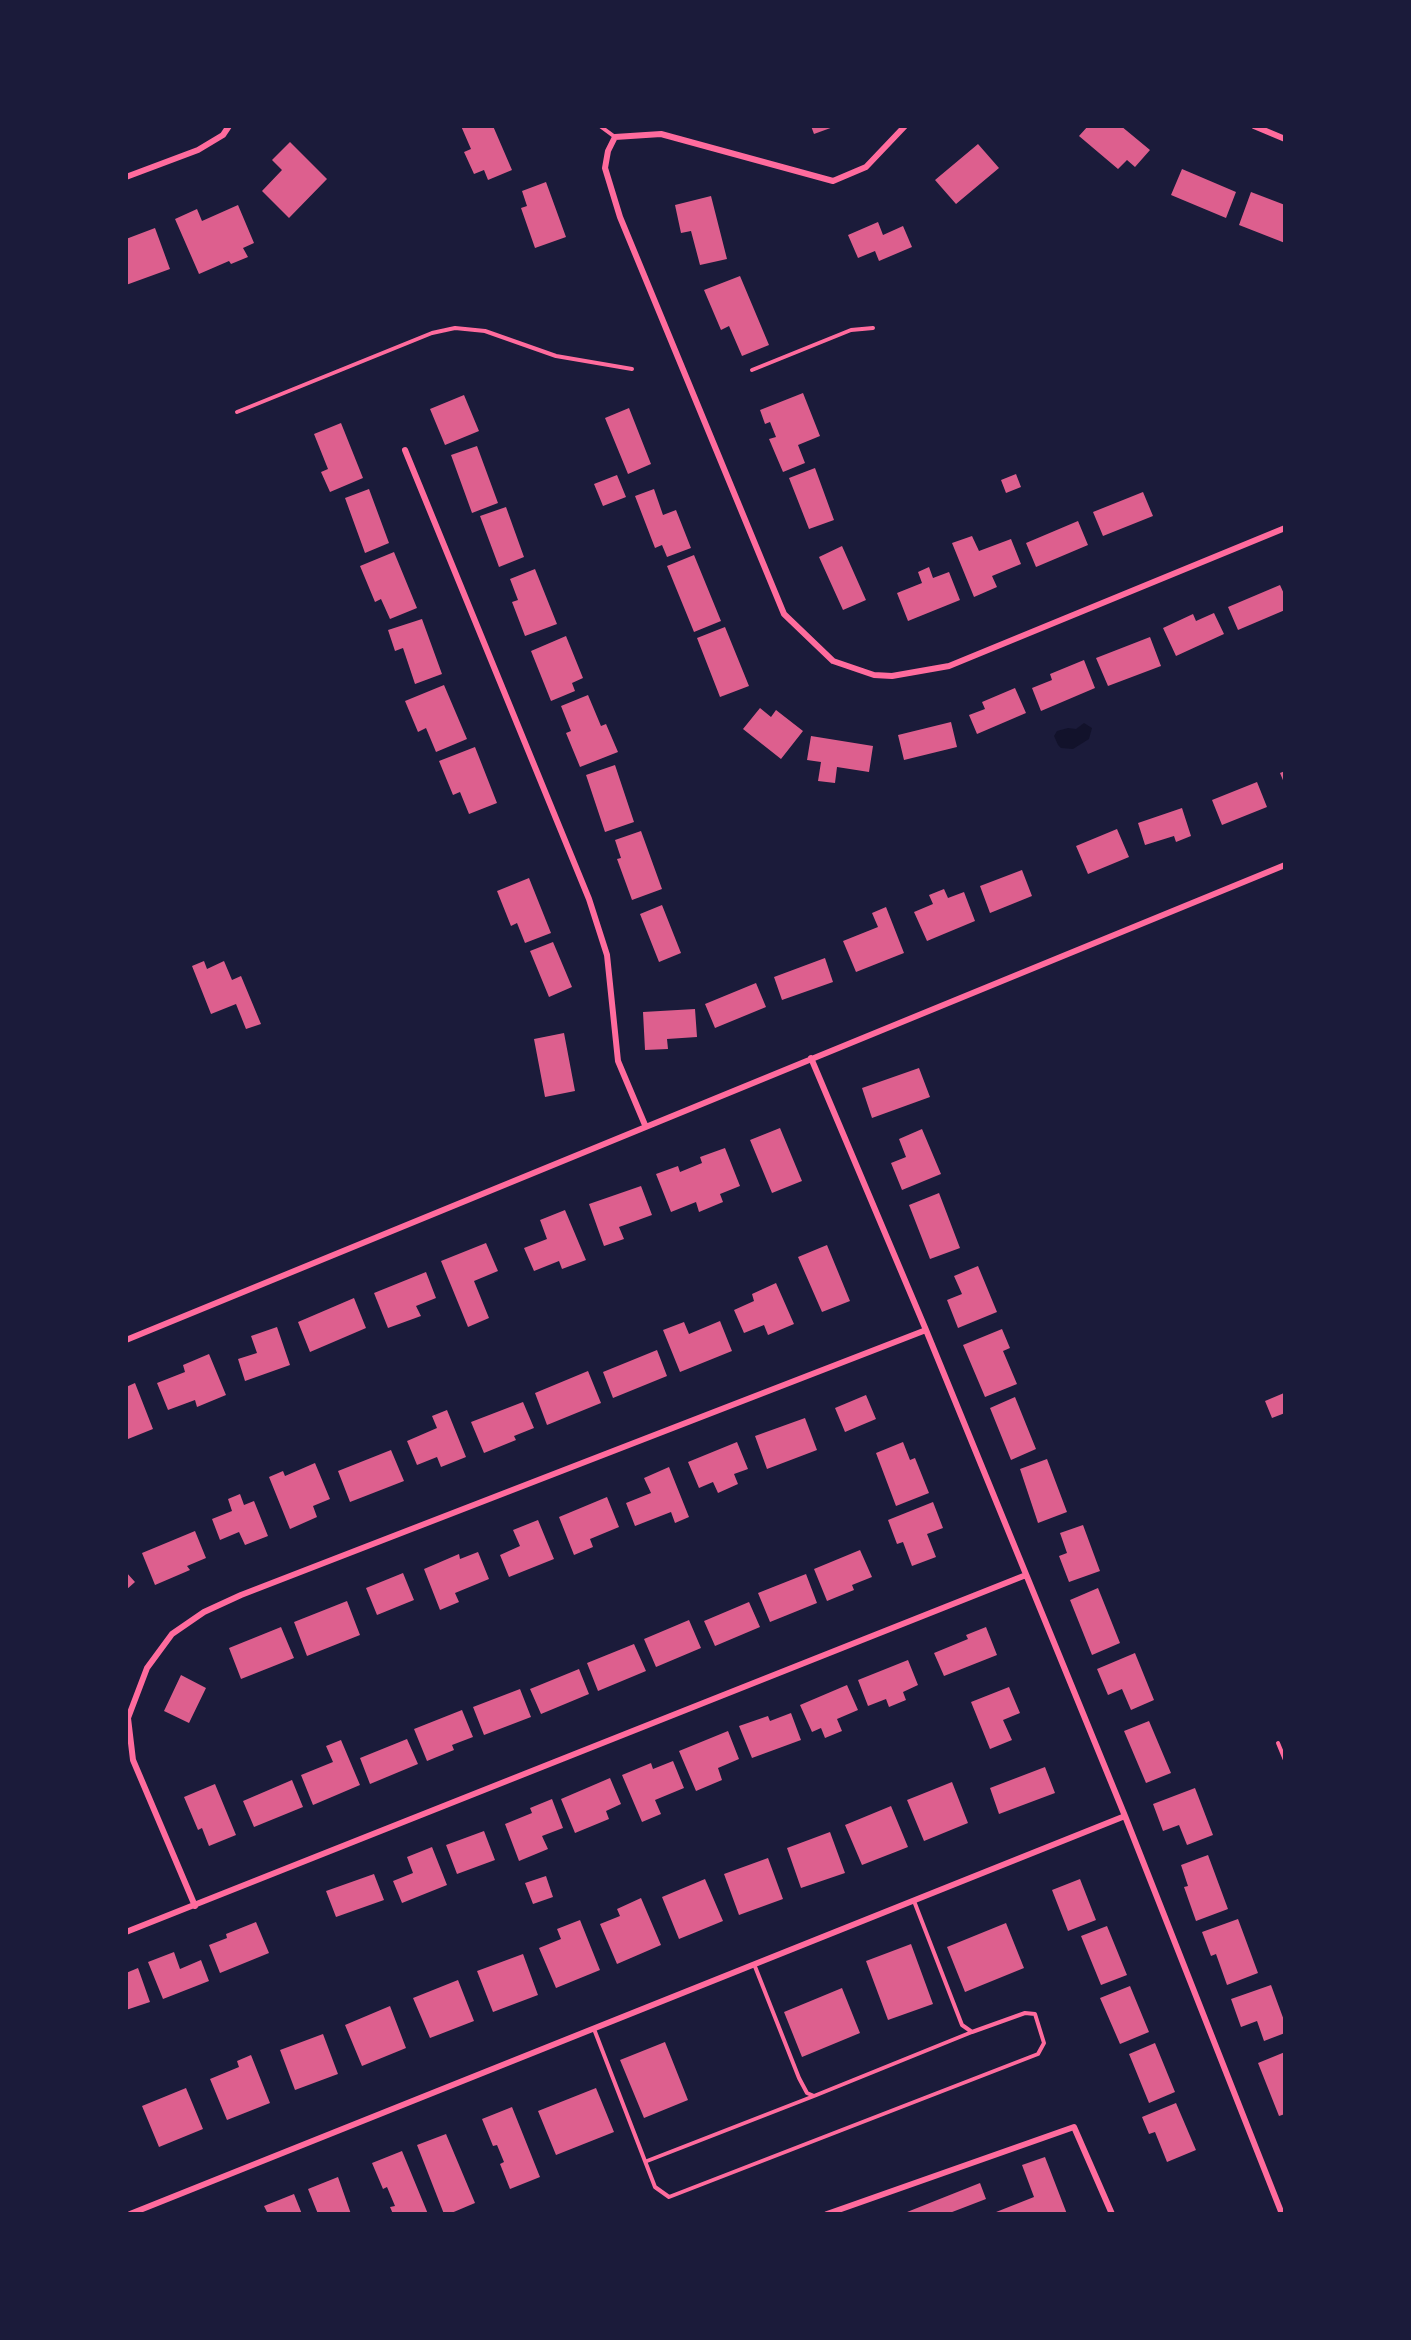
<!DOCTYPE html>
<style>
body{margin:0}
#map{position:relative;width:1411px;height:2340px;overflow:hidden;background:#1b1b3a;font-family:Literata,serif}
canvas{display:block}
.frame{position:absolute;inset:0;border:128px solid #1b1b3a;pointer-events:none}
</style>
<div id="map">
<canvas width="1411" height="2340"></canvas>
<div class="frame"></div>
</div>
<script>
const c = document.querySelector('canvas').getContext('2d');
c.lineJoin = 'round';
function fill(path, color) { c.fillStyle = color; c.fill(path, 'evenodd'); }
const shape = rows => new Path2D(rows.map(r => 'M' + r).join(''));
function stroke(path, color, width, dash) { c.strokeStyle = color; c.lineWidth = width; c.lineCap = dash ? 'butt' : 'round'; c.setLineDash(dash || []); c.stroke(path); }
fill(shape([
 [1084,723,1092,728,1089,739,1073,749,1061,748,1058,745,1054,736,1057,731,1068,728,1076,729]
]), '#12122b');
fill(shape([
 [461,126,493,126,512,170,488,180,484,170,474,174,464,152,471,149],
 [811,126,836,126,814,134],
 [1088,126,1121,126,1150,150,1135,167,1127,160,1118,169,1079,136],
 [290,142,327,179,289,218,262,191,282,170,272,160],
 [978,144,999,168,956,204,935,180],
 [1182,169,1236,192,1226,218,1171,195],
 [546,182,566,237,535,248,521,208,527,206,522,191],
 [1251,192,1285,205,1285,243,1239,225],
 [711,196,727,259,700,265,691,231,681,233,675,205],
 [238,205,254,243,243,248,248,257,231,264,229,261,199,274,175,219,197,209,202,221],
 [878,222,883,235,903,226,912,247,879,261,875,251,858,258,848,235],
 [155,228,170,269,126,285,126,239],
 [740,276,769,345,742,356,729,326,721,330,704,290],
 [803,393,820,436,798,445,805,463,783,472,769,439,776,437,770,422,765,424,760,410],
 [464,395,479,431,445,445,430,409],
 [629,408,651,464,628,474,605,418],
 [341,423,363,478,330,492,321,472,328,469,314,434],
 [477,446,498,503,472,513,451,455],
 [815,468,834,520,809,529,789,478],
 [1016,474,1021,487,1006,493,1001,480],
 [617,475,626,497,603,506,594,484],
 [369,489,389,543,365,553,345,498],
 [654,489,663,515,676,510,691,548,667,557,662,545,655,548,635,496],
 [1143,492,1153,516,1103,536,1093,512],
 [506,507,524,557,499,567,480,516],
 [1078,521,1088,545,1036,567,1026,543],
 [972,536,979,551,1011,539,1021,564,992,576,997,587,974,597,952,543],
 [842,546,866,600,843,610,819,557],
 [394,552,417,608,390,619,381,599,375,602,360,566],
 [694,555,721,621,694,632,667,566],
 [929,567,933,578,949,572,960,600,908,621,897,593,922,583,918,572],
 [535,569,557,624,525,636,512,602,518,600,510,579],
 [1280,585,1285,596,1285,610,1238,630,1228,607],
 [1214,613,1224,634,1176,656,1163,628,1193,614,1196,621],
 [422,619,442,674,415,684,403,648,395,651,388,630],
 [725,627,749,686,720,697,697,638],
 [566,636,583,678,572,683,575,691,551,701,531,651],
 [1150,637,1161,666,1108,686,1096,658],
 [1084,660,1095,688,1041,711,1032,688,1052,680,1050,674],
 [444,685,467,739,436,752,426,728,418,732,405,701],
 [1015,688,1026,713,977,734,969,715,985,709,982,702],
 [588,695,601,726,606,724,618,752,580,767,566,733,571,731,561,706],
 [760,708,771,717,776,710,803,731,781,759,743,729],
 [951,722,957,747,904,760,898,735],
 [811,736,873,746,869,772,837,767,835,783,818,781,821,762,807,760],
 [475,747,497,803,469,814,460,792,453,795,439,761],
 [615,765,634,822,605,832,586,775],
 [1285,771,1285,785,1280,773],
 [1257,782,1267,807,1222,825,1212,800],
 [1182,808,1191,836,1176,842,1174,836,1145,845,1138,823],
 [1117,829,1129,857,1088,874,1076,846],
 [641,831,662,889,632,900,617,859,621,858,615,840],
 [1022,870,1032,896,990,913,980,886],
 [529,878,551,933,525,943,517,923,511,926,497,891],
 [944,889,948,898,964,892,975,921,927,941,914,912,933,904,929,895],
 [662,905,681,953,659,962,640,914],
 [886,907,904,953,856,972,843,941,878,927,872,913],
 [553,942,572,987,549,997,530,951],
 [825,958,833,982,782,1000,774,977],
 [204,961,207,969,224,961,232,980,241,976,261,1024,246,1029,236,1004,211,1014,192,966],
 [756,983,766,1007,715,1028,705,1004],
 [695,1009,697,1037,667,1039,668,1049,645,1050,643,1012],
 [564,1033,575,1091,545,1097,534,1039],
 [919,1068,930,1097,872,1118,862,1088],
 [780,1128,802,1181,772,1193,750,1140],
 [922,1129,941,1174,902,1190,891,1163,906,1157,899,1139],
 [725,1148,740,1186,720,1194,723,1202,699,1212,696,1202,671,1212,656,1174,678,1166,680,1172,702,1163,700,1157],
 [641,1186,652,1215,619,1227,624,1239,604,1246,589,1204],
 [939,1193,960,1248,930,1259,909,1205],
 [565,1210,586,1260,562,1269,559,1261,534,1271,524,1248,547,1239,540,1220],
 [486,1243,498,1271,474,1281,489,1318,468,1327,441,1261],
 [827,1245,850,1301,822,1312,798,1257],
 [978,1266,997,1312,958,1328,947,1300,962,1294,954,1276],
 [426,1272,436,1298,416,1306,421,1316,388,1328,374,1293],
 [776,1283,794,1324,768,1335,764,1325,744,1333,734,1310,754,1301,752,1294],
 [354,1298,366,1328,310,1352,298,1322],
 [720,1321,732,1351,680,1372,663,1330,684,1322,689,1334],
 [277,1327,290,1365,245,1381,238,1359,257,1353,251,1336],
 [1002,1329,1010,1348,1003,1351,1017,1384,985,1397,963,1345],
 [657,1350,667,1376,613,1398,603,1372],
 [209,1354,226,1395,197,1407,195,1400,168,1410,157,1383,185,1372,183,1365],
 [588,1371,601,1403,547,1425,535,1393],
 [135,1383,153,1429,128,1439,126,1387],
 [1284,1393,1285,1413,1272,1418,1265,1401],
 [866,1395,876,1419,845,1432,835,1408],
 [1015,1397,1036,1449,1011,1460,990,1408],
 [523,1402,534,1428,514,1436,516,1440,484,1453,471,1422],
 [447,1410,466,1457,441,1467,437,1457,417,1465,407,1441,437,1428,432,1416],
 [805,1418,817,1450,767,1469,755,1436],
 [737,1442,748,1469,734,1474,738,1484,718,1493,713,1482,699,1488,688,1462],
 [903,1442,910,1460,915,1458,929,1493,896,1506,876,1453],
 [391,1450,404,1481,350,1502,338,1471],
 [1047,1459,1067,1512,1038,1523,1020,1469],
 [315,1463,330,1499,313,1506,317,1517,290,1529,269,1477,283,1471,285,1476],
 [669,1467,689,1517,675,1523,671,1512,635,1526,626,1503,651,1493,644,1478],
 [240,1494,244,1505,254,1501,268,1536,245,1545,239,1532,220,1540,212,1519,232,1511,228,1499],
 [607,1497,619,1527,590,1539,593,1547,574,1555,559,1517],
 [933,1502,943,1528,927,1534,936,1557,912,1566,903,1542,897,1544,888,1520],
 [538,1520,554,1559,509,1577,500,1555,520,1546,513,1530],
 [1083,1525,1100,1571,1069,1582,1059,1556,1067,1553,1060,1533],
 [195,1531,206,1558,187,1566,190,1570,155,1585,142,1553],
 [860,1550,872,1577,852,1585,854,1590,827,1601,814,1569],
 [478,1552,489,1579,455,1593,459,1602,440,1610,424,1569,459,1554,460,1559],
 [126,1572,135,1582,126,1590],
 [403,1573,414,1600,377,1615,366,1588],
 [806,1574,817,1603,770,1622,758,1593],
 [1098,1588,1120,1643,1092,1655,1070,1600],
 [347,1601,360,1635,307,1656,294,1622],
 [749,1602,760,1627,715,1646,704,1621],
 [689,1620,701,1648,656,1667,644,1639],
 [281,1627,294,1658,241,1679,229,1648],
 [986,1627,997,1655,944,1676,934,1653,968,1639,966,1635],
 [634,1644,646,1671,598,1691,587,1663],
 [1135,1653,1154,1700,1131,1710,1122,1689,1108,1695,1097,1669],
 [908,1660,918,1685,903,1692,906,1700,889,1707,886,1699,868,1706,858,1680],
 [579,1669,589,1694,541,1714,530,1689],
 [181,1675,206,1688,189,1723,164,1711],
 [847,1685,858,1710,837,1719,842,1731,825,1738,821,1728,812,1732,800,1705],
 [1009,1687,1020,1713,1003,1720,1012,1740,990,1749,971,1702],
 [520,1689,531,1717,484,1735,473,1707],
 [462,1710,473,1737,452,1745,454,1750,427,1761,414,1729],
 [791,1713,801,1740,752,1758,739,1726,768,1716,770,1721],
 [1149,1721,1171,1773,1146,1783,1124,1731],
 [728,1731,739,1759,718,1768,722,1780,696,1791,679,1751],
 [407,1739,418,1764,370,1784,360,1758],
 [341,1740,360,1785,313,1805,301,1775,333,1762,326,1746],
 [673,1761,684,1788,655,1800,661,1814,642,1822,622,1775,651,1763,653,1769],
 [1045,1767,1055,1793,999,1814,990,1788],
 [610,1778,621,1804,606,1811,609,1819,575,1833,561,1799],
 [292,1780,303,1807,254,1827,243,1801],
 [952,1782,968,1823,924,1841,907,1800],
 [215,1784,236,1835,209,1846,202,1828,198,1830,184,1797],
 [1195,1788,1213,1835,1187,1845,1179,1825,1163,1831,1153,1804],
 [552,1799,563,1828,542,1836,548,1849,519,1861,505,1824,532,1813,530,1808],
 [891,1806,908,1847,862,1865,845,1825],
 [484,1831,495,1860,457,1874,446,1845],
 [830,1832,845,1873,801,1888,787,1848],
 [432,1847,447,1885,402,1903,393,1881,413,1873,407,1857],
 [1208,1855,1228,1909,1196,1921,1184,1887,1188,1886,1181,1865],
 [768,1858,783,1899,739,1915,724,1874],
 [374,1874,384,1900,336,1917,326,1891],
 [546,1876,553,1897,533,1904,525,1883],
 [705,1879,723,1921,679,1939,662,1897],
 [1080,1879,1096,1920,1068,1931,1052,1890],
 [641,1898,661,1945,617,1964,600,1924,620,1916,617,1909],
 [1238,1919,1258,1973,1227,1985,1216,1954,1211,1956,1202,1932],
 [580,1920,600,1970,556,1988,539,1948,561,1939,557,1929],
 [256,1922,269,1953,220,1973,209,1945,227,1938,226,1934],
 [1006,1923,1024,1968,965,1992,947,1947],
 [1107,1926,1127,1975,1101,1985,1081,1936],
 [911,1944,933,2004,888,2020,866,1961],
 [174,1952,180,1969,201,1960,209,1981,163,1999,148,1962],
 [523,1954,538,1995,493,2012,477,1971],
 [138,1968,150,2002,126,2010,126,1973],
 [458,1980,474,2021,430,2038,413,1998],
 [1271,1985,1285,2023,1285,2033,1264,2041,1257,2021,1241,2027,1231,1999],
 [1130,1986,1149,2032,1120,2044,1100,1998],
 [842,1988,860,2033,802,2057,784,2012],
 [390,2006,406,2048,362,2066,345,2025],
 [323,2034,338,2074,295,2090,280,2050],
 [665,2042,688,2100,644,2118,620,2060],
 [1155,2043,1175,2092,1149,2103,1129,2054],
 [1285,2052,1285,2114,1279,2116,1258,2063],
 [251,2055,270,2103,227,2120,210,2079,239,2067,237,2061],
 [186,2088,203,2129,159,2147,142,2106],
 [596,2088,614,2132,556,2155,538,2111],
 [1176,2103,1196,2150,1167,2162,1155,2132,1149,2134,1142,2117],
 [512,2107,540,2177,510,2189,500,2164,504,2162,497,2145,493,2146,482,2119],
 [446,2134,475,2203,449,2214,444,2214,417,2145],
 [402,2151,428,2214,393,2214,390,2207,395,2206,387,2187,383,2189,372,2163],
 [1045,2157,1067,2214,991,2214,1034,2197,1022,2165],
 [338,2177,351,2214,318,2214,308,2189],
 [980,2183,986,2199,947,2214,902,2214],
 [294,2194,302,2214,268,2214,264,2206]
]), '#dd5f8e');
stroke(shape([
 [752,370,851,330,873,328],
 [237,412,432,333,455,328,485,331,556,356,632,369]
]), '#ff6b9d', 4);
stroke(shape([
 [600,126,615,137],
 [1278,1743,1285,1760],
 [754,1964,799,2078,807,2093,814,2096,972,2032],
 [594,2029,655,2187,669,2197,1038,2054,1044,2043,1035,2014,1025,2013,972,2032,962,2025,914,1901],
 [647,2161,814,2096]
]), '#ff6b9d', 4);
stroke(shape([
 [905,126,866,167,833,181,661,134,615,137,608,151,605,168,620,217,784,614,833,661,874,675,892,676,949,666,1285,528],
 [1254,126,1285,139],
 [126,177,198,150,223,135,229,126],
 [405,450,589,899,607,955,618,1061,645,1125],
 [811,1058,926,1330,1125,1816,1282,2214],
 [126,1340,1285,865],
 [195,1906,133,1760,128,1718,147,1668,172,1634,204,1612,241,1595,926,1330],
 [126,1932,1026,1575],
 [130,2214,1125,1816],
 [827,2214,1074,2127,1112,2214]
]), '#ff6b9d', 6);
</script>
